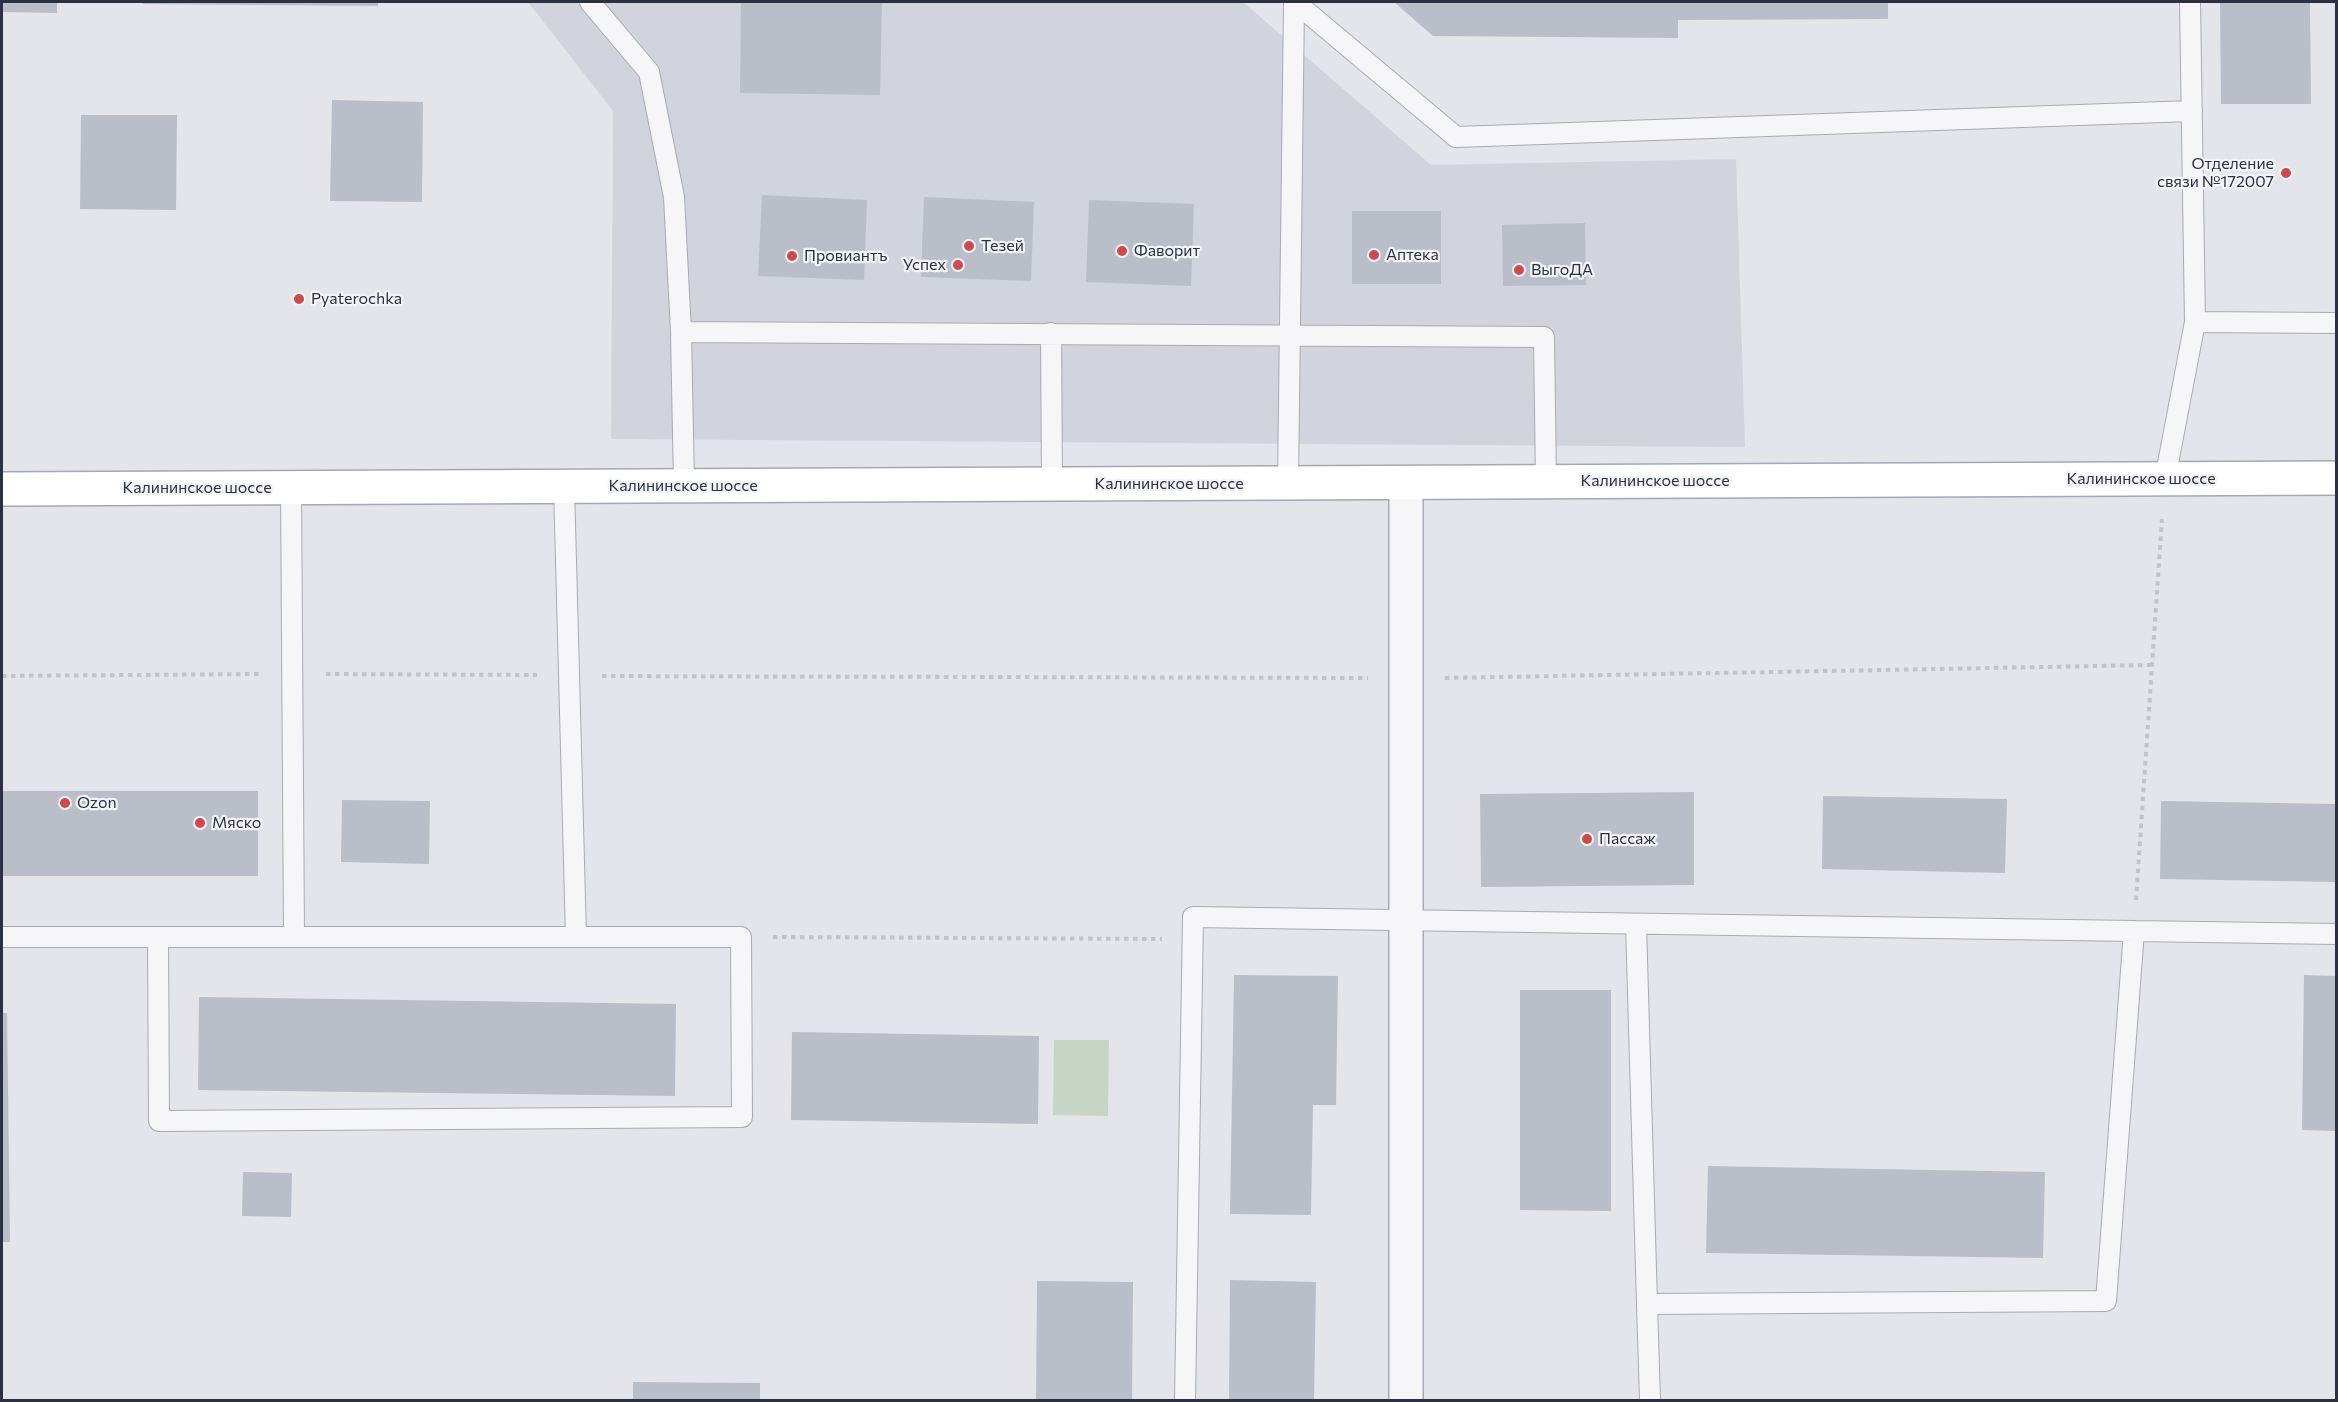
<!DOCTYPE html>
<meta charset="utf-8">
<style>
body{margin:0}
#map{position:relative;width:2338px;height:1402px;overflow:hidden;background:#e3e5eb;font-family:Commissioner,sans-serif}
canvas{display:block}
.frame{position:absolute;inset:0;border:3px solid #2b3143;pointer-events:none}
</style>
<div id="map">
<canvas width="2338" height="1402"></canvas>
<div class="frame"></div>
</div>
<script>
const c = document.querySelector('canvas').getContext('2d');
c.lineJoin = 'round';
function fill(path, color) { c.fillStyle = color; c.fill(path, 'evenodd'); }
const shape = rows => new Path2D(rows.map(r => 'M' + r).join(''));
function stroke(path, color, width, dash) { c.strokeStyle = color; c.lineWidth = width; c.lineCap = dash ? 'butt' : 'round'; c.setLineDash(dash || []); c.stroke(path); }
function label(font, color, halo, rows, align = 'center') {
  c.font = font + ' Commissioner,sans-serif'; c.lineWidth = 4.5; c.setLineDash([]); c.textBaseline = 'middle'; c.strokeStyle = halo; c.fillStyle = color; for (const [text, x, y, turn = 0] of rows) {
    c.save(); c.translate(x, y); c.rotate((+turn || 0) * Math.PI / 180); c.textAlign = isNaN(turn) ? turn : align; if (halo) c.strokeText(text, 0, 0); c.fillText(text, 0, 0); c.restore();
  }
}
fill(shape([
 [528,2,1243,2,1431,165,1736,159,1745,447,611,439,613,111]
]), '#d1d4dd');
fill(shape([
 [1054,1040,1109,1040,1108,1116,1053,1115]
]), '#c6d5c4');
fill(shape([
 [2,2,57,2,57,13,2,12],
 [143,2,378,2,378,6,143,4],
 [741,2,882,2,880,95,740,93],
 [1394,2,1888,2,1888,19,1678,20,1678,38,1433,36],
 [2220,2,2310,2,2311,104,2221,104],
 [332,100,423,102,422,202,330,201],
 [81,115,177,115,176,210,80,209],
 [762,195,867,200,864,280,758,276],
 [924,197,1034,202,1031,281,921,277],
 [1089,200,1194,204,1191,286,1086,282],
 [1352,211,1441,211,1441,284,1352,284],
 [1585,223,1586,285,1503,286,1502,225],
 [2,791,258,791,258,876,2,876],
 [1694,792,1694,885,1481,887,1480,794],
 [1823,796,2007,799,2005,873,1822,869],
 [342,800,430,801,429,864,341,862],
 [2161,801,2336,804,2336,882,2160,879],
 [1234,975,1338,976,1336,1105,1313,1105,1311,1215,1230,1214],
 [2304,975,2336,976,2336,1131,2302,1130],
 [1520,990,1611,990,1611,1211,1520,1210],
 [199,997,676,1004,675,1096,198,1090],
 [2,1013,7,1013,10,1242,2,1242],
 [792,1032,1039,1036,1038,1124,791,1120],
 [1708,1166,2045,1172,2043,1258,1706,1253],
 [243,1172,292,1173,291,1217,242,1216],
 [1230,1280,1316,1282,1314,1400,1229,1400],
 [1037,1281,1133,1282,1132,1400,1036,1400],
 [633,1382,760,1383,760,1400,633,1400]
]), '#babec8');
const lane = shape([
 [590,2,649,72,674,197,681,332],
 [1295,2,1456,137,2192,111],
 [2195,322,2336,323],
 [1051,333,1052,484],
 [2165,479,2195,322,2190,2],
 [1288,483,1294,2],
 [684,485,681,332,1544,337,1546,482],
 [564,486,576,937],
 [291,487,294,935],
 [1636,924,1647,1304,2106,1301,2134,931],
 [2,937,741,937,742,1117,159,1121,158,937],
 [1647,1304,1650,1400],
 [1185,1400,1193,917,2336,934]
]);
const street = shape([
 [1406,1400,1406,483]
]);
const primary = shape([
 [2,489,2336,478]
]);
stroke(lane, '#a8abb5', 22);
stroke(street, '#a8abb5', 36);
stroke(primary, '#a2a8b7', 36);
stroke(shape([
 [326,674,537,675],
 [2,676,261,674],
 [602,676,1368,678],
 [1445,678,2152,665],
 [2136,900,2162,519],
 [773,937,1162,939]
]), '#c1c3ca', 4, [4.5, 4.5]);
stroke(lane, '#f6f6f9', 20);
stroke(street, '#f6f6f9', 33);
stroke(primary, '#fff', 33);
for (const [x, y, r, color] of [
 [2286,173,6,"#ce4a4e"],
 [969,246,6,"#ce4a4e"],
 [1122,251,6,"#ce4a4e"],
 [1374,255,6,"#ce4a4e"],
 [792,256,6,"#ce4a4e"],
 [958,265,6,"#ce4a4e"],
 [1519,270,6,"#ce4a4e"],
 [299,299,6,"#ce4a4e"],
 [65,803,6,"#ce4a4e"],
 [200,823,6,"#ce4a4e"],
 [1587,839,6,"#ce4a4e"]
]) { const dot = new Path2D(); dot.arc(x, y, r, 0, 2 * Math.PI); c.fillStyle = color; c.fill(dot); stroke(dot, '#f3f4f8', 2); }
label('16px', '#2b3143', '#f3f4f8', [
 ["Отделение",2274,164,"right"],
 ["связи №172007",2274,182,"right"],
 ["Тезей",981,246],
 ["Фаворит",1134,251],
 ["Аптека",1386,255],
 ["Провиантъ",804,256],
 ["Успех",946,265,"right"],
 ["ВыгоДА",1531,270],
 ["Pyaterochka",311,299],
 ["Ozon",77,803],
 ["Мяско",212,823],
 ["Пассаж",1599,839]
], 'left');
label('16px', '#2b3143', '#f3f4f8', [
 ["Калининское шоссе",2141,479],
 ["Калининское шоссе",1655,481],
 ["Калининское шоссе",1169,484],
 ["Калининское шоссе",683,486],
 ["Калининское шоссе",197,488]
]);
</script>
